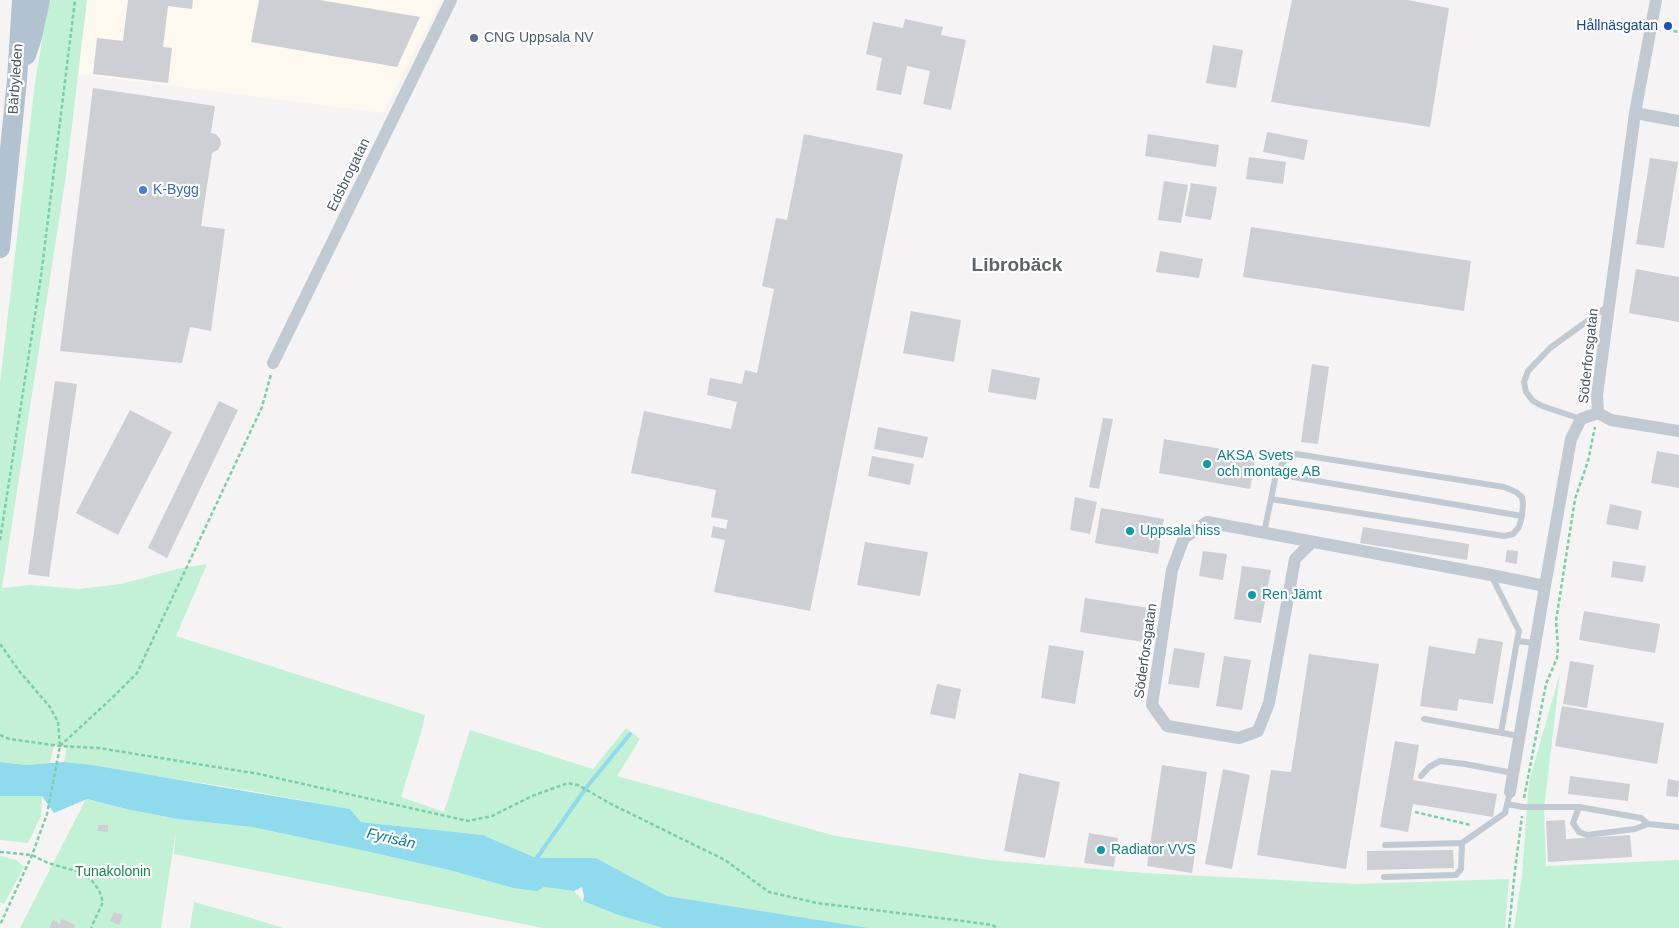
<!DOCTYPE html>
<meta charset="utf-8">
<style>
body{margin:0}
canvas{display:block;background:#f5f3f3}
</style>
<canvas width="1679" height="928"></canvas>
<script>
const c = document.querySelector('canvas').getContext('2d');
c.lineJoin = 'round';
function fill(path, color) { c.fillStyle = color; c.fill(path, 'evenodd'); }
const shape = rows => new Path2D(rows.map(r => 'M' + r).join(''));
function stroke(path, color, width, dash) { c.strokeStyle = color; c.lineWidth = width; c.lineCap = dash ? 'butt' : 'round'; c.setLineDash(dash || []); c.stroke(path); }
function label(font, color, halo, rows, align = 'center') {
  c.font = font + ' Helvetica,sans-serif'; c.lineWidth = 4.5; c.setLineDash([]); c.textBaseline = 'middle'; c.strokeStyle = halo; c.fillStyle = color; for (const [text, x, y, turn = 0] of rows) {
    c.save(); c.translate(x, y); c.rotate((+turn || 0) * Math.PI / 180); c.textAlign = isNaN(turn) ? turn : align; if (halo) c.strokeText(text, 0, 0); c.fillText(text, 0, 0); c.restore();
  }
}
fill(shape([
 [87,0,440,0,383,113,78,74]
]), '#fdf9ef');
fill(shape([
 [51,0,87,0,66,175,2,588,31,585,79,589,121,584,177,569,207,564,176,636,425,715,421,733,401,797,444,812,470,730,593,769,626,728,640,739,617,776,836,836,989,860,1144,873,1358,884,1509,879,1505,928,869,928,667,896,596,858,536,858,483,835,361,822,350,809,234,788,64,762,67,746,54,745,50,763,26,765,0,762,0,383,35,83,47,10],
 [1560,673,1544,809,1546,866,1679,860,1679,928,1514,928,1522,875,1529,782],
 [0,796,42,796,41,816,28,843,0,840],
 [86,799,126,809,177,819,252,827,370,852,449,870,513,888,544,887,574,891,583,901,618,915,663,928,543,928,174,854,176,830,161,928,20,928],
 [0,856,16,860,24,867,4,904,0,902],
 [194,902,248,917,283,928,190,928]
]), '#c3f1d5');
fill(shape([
 [0,762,26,765,64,762,92,765,350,809,361,822,483,835,536,858,596,858,667,896,869,928,663,928,618,915,583,901,584,896,582,887,574,891,544,887,537,891,513,888,449,870,370,852,252,827,177,819,126,809,87,799,54,813,42,796,0,796]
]), '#90daee');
stroke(shape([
 [534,862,586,788,630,734]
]), '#90daee', 4);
fill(shape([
 [128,0,193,0,192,9,168,6,163,47,172,48,168,83,93,74,97,38,123,41],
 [259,0,320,0,420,17,397,67,251,42],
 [1292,0,1407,0,1449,8,1430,127,1271,102],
 [905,19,943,27,941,35,966,40,951,110,923,104,930,71,907,66,901,95,876,90,882,58,866,54,873,22,903,28],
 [1213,45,1243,50,1236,88,1206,83],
 [93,88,215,106,211,133,216,134,220,139,221,144,218,150,212,153,201,226,225,229,211,331,190,327,182,363,60,351],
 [1267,132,1308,140,1304,160,1263,152],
 [804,134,903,154,810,611,714,592,725,540,711,537,713,526,726,529,728,520,711,517,716,490,631,473,644,411,731,429,737,402,707,395,710,378,742,384,745,370,757,373,774,289,762,286,776,218,787,220],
 [1148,134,1219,145,1216,167,1145,156],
 [1249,157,1286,162,1283,184,1246,179],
 [1650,158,1678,162,1664,248,1636,244],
 [1164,181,1188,185,1181,223,1158,220],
 [1191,183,1217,187,1211,220,1185,216],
 [1251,227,1471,261,1464,311,1243,277],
 [1160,251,1203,259,1199,278,1156,272],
 [1636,269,1679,277,1679,322,1629,313],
 [911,311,961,320,954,362,903,353],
 [1312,364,1329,367,1318,444,1301,442],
 [992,369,1040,378,1036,400,988,392],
 [55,381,77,384,49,577,28,574],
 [219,401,238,410,167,558,148,548],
 [130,410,172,432,118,535,76,513],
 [1103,418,1113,419,1099,489,1089,487],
 [878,427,928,437,923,458,874,449],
 [1164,439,1256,455,1250,489,1159,473],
 [1657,451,1679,455,1679,488,1651,483],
 [872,456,914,464,910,485,868,476],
 [1075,497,1097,502,1090,534,1070,530],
 [1610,504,1642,511,1638,530,1606,524],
 [1101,508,1164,519,1158,554,1095,543],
 [1363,527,1469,544,1467,560,1360,543],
 [865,542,928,552,920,596,857,585],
 [1507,550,1518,551,1517,564,1505,562],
 [1203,551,1227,554,1223,580,1199,576],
 [1613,561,1646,566,1643,582,1611,577],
 [1242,566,1271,570,1261,623,1234,619],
 [1085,598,1149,608,1143,642,1080,632],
 [1584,611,1660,624,1655,653,1579,640],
 [1478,638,1503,642,1493,704,1459,699,1457,711,1420,706,1429,646,1475,654],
 [1049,645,1084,651,1075,704,1041,698],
 [1174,648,1205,653,1199,688,1168,684],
 [1309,654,1379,664,1346,869,1257,855,1271,770,1291,772],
 [1224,656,1251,660,1242,710,1216,706],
 [1570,661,1594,665,1587,708,1563,704],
 [937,684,961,689,955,719,930,714],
 [1562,706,1664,723,1657,764,1555,746],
 [1395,741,1419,745,1413,780,1497,794,1493,817,1413,804,1408,832,1380,827],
 [1162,765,1207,772,1192,873,1147,866],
 [1223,769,1250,775,1232,869,1205,864],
 [1019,773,1060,782,1045,858,1004,851],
 [1570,776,1630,784,1628,801,1568,794],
 [1668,779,1679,781,1678,797,1666,796],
 [1565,820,1566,839,1630,835,1632,857,1548,862,1546,821],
 [98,825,108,825,108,832,97,831],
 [1089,833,1118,838,1114,867,1084,863],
 [1453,850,1454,868,1367,870,1367,851],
 [114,912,123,915,119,925,110,921],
 [62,919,75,925,74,928,49,928,53,920,60,924]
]), '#cdcfd5');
stroke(shape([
 [1667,30,1679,32],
 [0,540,41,276,75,0],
 [0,644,20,672,50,707,58,722,60,746,47,814,32,855,0,925],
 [0,735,9,739,60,746,99,748,259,774,468,821,492,816,532,796,568,783,578,785,611,804,725,860,769,892,817,903,963,921,992,925,998,928],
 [60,746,112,698,137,673,262,407,271,374],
 [1524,798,1546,684,1557,658,1558,647,1556,621,1575,499,1588,461,1595,427],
 [1415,812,1471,825],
 [0,852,32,855,48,863,83,873,93,882,99,890,103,902,91,928],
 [1509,928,1515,870,1522,816]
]), '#7ad0a6', 2.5, [4, 2.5]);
stroke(shape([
 [1581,419,1542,406,1533,401,1526,392,1524,382,1528,371,1550,348,1608,306],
 [1276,474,1283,462,1296,454,1504,487,1516,492,1522,497,1523,504,1522,516],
 [1264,533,1271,499,1504,536,1513,534,1519,527,1522,516,1276,474,1271,499],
 [1491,575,1519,631,1517,641,1535,643],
 [1424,719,1519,736],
 [1501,733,1517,641],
 [1421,776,1429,767,1440,761,1465,764,1513,773],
 [1507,804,1523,807,1579,807],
 [1648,824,1641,818,1579,807,1573,823,1579,832,1587,835,1635,829,1648,824,1679,827],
 [1385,845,1462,843,1505,813,1510,792],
 [1384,877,1456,875,1461,869,1462,843]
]), '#c1cad2', 6);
stroke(shape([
 [1635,113,1679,121],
 [273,363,451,0],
 [1598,413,1611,420,1679,431],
 [1312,542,1295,559,1269,703,1258,731,1239,738,1167,726,1152,705,1172,570,1184,538,1207,522,1491,575,1545,586,1571,439,1581,419,1598,413,1597,395,1635,113,1656,0],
 [1510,792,1545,586]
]), '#c1cad2', 12);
stroke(shape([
 [26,55,32,37,40,0],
 [0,248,17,80,22,0]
]), '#b3c2d1', 20);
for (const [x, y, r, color] of [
 [1668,26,5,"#1a4fb4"],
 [474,38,5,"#5c6f8a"],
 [143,190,5,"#3f7fe0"],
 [1207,464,5,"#0f9aa8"],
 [1130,531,5,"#0f9aa8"],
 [1252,595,5,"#0f9aa8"],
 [1101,850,5,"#0f9aa8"]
]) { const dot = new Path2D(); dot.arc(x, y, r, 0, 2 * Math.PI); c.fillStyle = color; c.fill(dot); stroke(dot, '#fff', 2); }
label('14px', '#164399', '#fff', [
 ["Hållnäsgatan",1658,26]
], 'right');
label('14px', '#4e5e75', '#fff', [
 ["CNG Uppsala NV",484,38]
], 'left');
label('14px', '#4a5661', '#fff', [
 ["Bärbyleden",16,79,-86],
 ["Edsbrogatan",349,175,-64],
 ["Söderforsgatan",1589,356,-84],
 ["Söderforsgatan",1146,651,-82]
]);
label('14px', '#366cbe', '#fff', [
 ["K-Bygg",153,190]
], 'left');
label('14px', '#0d838f', '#fff', [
 ["AKSA Svets",1217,456],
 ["och montage AB",1217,472],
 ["Uppsala hiss",1140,531],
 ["Ren Jämt",1262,595],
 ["Radiator VVS",1111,850]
], 'left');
label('14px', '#17864f', '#fff', [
 ["Tunakolonin",113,872]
]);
label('italic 15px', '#0c7c9b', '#fff', [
 ["Fyrisån",391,839,13]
]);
label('bold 19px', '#5f6368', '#fff', [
 ["Librobäck",1017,266]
]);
</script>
